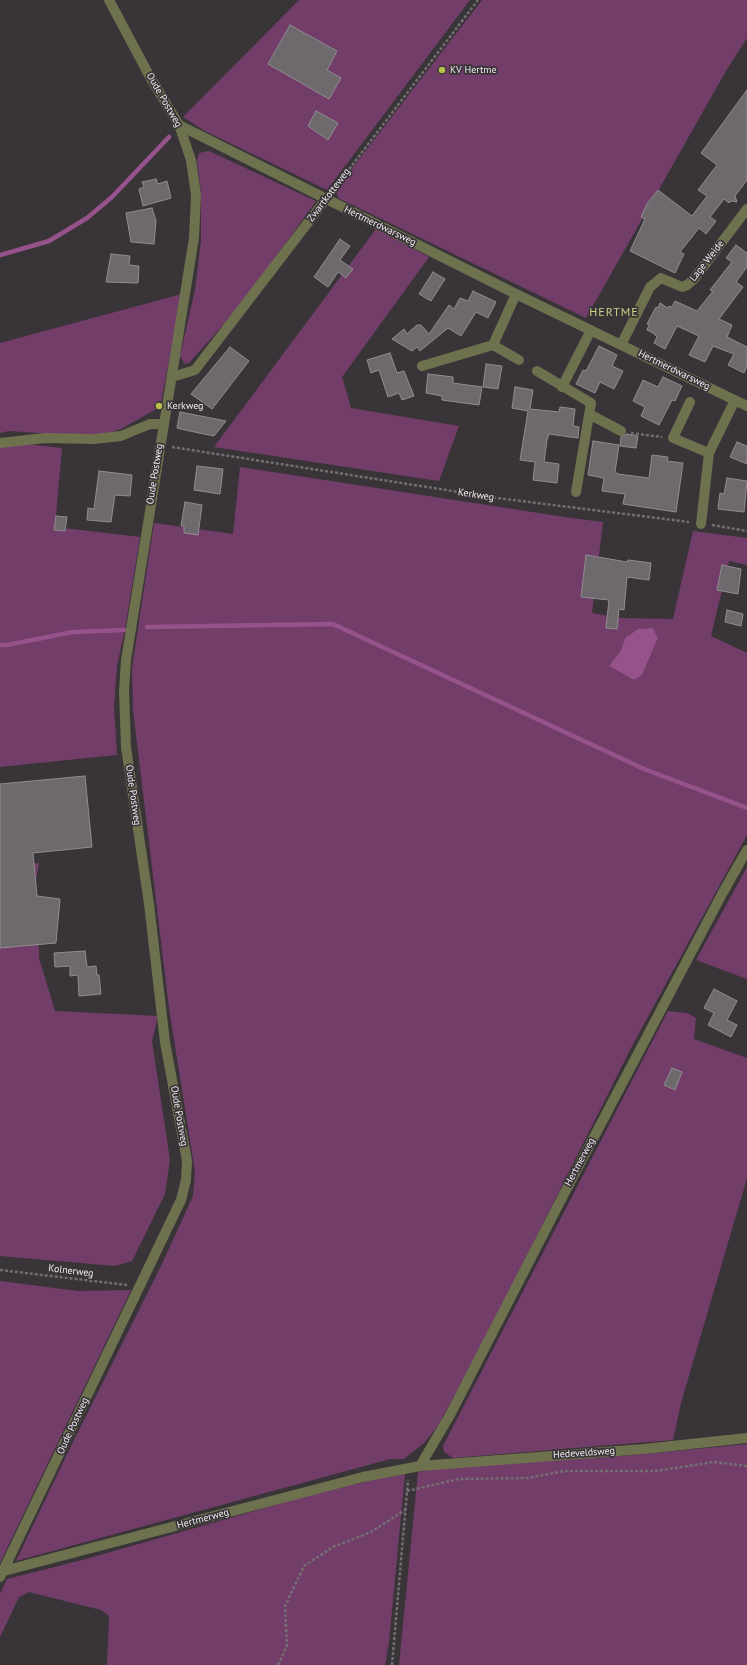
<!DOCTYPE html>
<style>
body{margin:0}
canvas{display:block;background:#393438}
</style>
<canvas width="747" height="1665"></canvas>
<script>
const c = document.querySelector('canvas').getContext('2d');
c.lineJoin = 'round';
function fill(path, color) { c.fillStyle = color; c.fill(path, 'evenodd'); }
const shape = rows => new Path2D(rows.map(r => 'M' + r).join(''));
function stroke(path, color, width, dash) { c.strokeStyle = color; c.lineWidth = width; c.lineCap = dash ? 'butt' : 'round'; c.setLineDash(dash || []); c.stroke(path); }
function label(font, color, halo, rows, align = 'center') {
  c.font = font + ' "PT Sans",sans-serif'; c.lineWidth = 3.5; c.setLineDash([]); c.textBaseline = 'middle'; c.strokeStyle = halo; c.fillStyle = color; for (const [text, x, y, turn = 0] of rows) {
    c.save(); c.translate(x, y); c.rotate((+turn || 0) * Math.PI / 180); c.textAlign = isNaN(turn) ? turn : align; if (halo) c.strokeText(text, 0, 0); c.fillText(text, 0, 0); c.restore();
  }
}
fill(shape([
 [299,0,470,0,327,190,205,131,183,117],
 [482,0,747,0,747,38,726,71,586,318,338,198,336,189],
 [209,151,316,201,241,305,189,363,185,364,180,356,195,290,201,240,201,192,197,161,199,153],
 [376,229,429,257,342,377,351,408,459,426,439,481,214,447],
 [182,294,160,407,121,429,96,437,9,431,0,433,0,343],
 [17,443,62,448,55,527,140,537,125,629,117,666,114,706,117,756,116,755,0,767,0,447],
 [240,467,571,518,603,522,592,613,620,618,673,619,693,531,747,538,747,565,729,561,711,636,747,653,747,835,632,1046,474,1361,437,1427,424,1443,404,1459,390,1459,16,1561,69,1450,161,1266,193,1196,195,1172,169,1008,133,710,132,668,154,523,233,534],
 [653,628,658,638,642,675,634,680,609,666,621,650,625,638,638,629],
 [39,863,33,897,38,901,39,958,55,1011,158,1016,152,1041,170,1160,165,1194,132,1261,115,1266,0,1256,0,867],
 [747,867,747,979,696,960],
 [668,1011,687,1013,696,1018,694,1039,747,1058,747,1178,681,1403,673,1440,453,1458,444,1452,443,1446],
 [0,1281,78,1291,131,1290,0,1563],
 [747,1444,747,1665,399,1665,418,1472,439,1468,635,1455],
 [405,1474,389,1642,385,1665,107,1665,109,1616,101,1610,29,1592,19,1597,0,1637,0,1594,7,1579,86,1559,307,1496,377,1479]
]), '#733d6a');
fill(shape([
 [653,628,658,638,642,675,634,680,609,666,621,650,625,638,638,629]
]), '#96538b');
stroke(shape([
 [0,255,49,241,87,218,112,197,169,137],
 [147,627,333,624,644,769,747,808],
 [0,645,7,645,73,632,124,630]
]), '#96538b', 4.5);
const building = shape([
 [290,25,337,51,327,70,341,78,329,99,268,64,290,25],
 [747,90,747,180,735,196,737,202,731,201,729,203,724,199,710,217,716,221,706,234,699,228,680,252,684,254,675,273,630,251,645,219,641,217,647,204,658,190,692,216,707,196,698,190,717,165,701,153,747,90],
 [316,111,338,123,328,140,308,126,316,111],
 [156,179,158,184,167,181,171,198,143,206,139,189,144,187,142,182,156,179],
 [152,208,156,221,154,244,131,242,126,213,152,208],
 [340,239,350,246,340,260,353,269,346,278,338,272,328,287,314,277,340,239],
 [736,245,747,253,747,267,736,282,743,287,719,319,732,325,727,337,747,347,747,366,744,373,728,365,734,354,713,346,705,362,689,355,699,336,677,326,665,349,654,343,657,337,655,335,655,334,647,330,649,325,647,324,656,307,658,308,660,303,668,308,669,306,672,307,675,301,697,311,713,291,710,290,732,262,726,258,736,245],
 [111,254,130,256,129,265,139,266,138,283,106,282,111,254],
 [433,272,445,279,431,301,419,294,433,272],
 [473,291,496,302,488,318,476,312,461,336,448,328,420,351,417,347,412,351,392,339,404,329,407,334,417,325,421,325,429,334,449,305,454,309,460,298,468,301,473,291],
 [599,346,617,355,612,366,623,371,614,389,600,382,595,393,576,384,583,370,586,371,599,346],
 [230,347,249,361,212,409,191,394,230,347],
 [390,353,397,373,404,371,414,396,402,400,399,393,388,397,379,370,371,373,367,360,390,353],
 [486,364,502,366,498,389,483,387,486,364],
 [428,374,453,377,453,383,482,387,479,405,442,400,442,396,426,393,428,374],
 [663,377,682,386,675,401,672,400,659,425,641,416,645,407,633,401,643,380,658,387,663,377],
 [515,387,533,390,530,409,559,412,560,407,575,409,573,426,579,427,578,438,549,434,547,440,544,462,559,464,557,483,533,480,535,462,520,460,528,411,512,408,515,387],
 [180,412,226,421,214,436,185,430,177,428,180,412],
 [627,434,638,436,636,448,620,446,621,437,627,434],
 [593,441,619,445,615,472,618,474,649,478,652,455,668,457,667,461,683,463,676,512,623,504,625,494,602,491,604,478,588,475,593,441],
 [737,442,747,446,747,464,730,457,737,442],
 [197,466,223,469,220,494,194,490,197,466],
 [99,471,132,475,130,496,115,495,111,522,87,520,88,508,94,509,99,471],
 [727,478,747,481,744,512,718,509,720,493,724,494,727,478],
 [185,502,202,505,198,535,184,533,184,526,181,526,185,502],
 [56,516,67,517,65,531,54,530,56,516],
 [586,555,627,562,628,560,651,563,649,580,627,577,624,610,619,609,617,629,606,628,609,600,581,597,586,555],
 [722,565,741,569,738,594,717,590,722,565],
 [727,610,743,614,741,626,725,622,727,610],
 [85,776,92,847,33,853,37,896,60,899,56,943,0,948,0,784,85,776],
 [85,951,87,967,96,966,97,975,99,975,101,994,79,996,78,975,70,976,70,966,55,967,54,953,85,951],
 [714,989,737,1001,727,1020,737,1025,731,1037,708,1025,714,1013,704,1008,714,989],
 [672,1068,682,1072,675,1090,664,1085,672,1068]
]);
fill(building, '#6e696d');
stroke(building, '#918c90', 1);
stroke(shape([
 [334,189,478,0],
 [631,433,662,437],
 [172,447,497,498,689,522],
 [712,525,747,531],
 [0,1270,127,1285],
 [407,1491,459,1479,528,1478,564,1471,655,1471,714,1462,747,1466],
 [278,1665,287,1646,285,1606,304,1566,333,1547,371,1532,405,1510],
 [392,1665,408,1480]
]), '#726e72', 2.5, [3, 2]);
stroke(shape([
 [179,125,516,294,747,406],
 [493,345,519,360],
 [621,345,650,287,661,278,682,287,687,285,694,279,747,209],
 [422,366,493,345,516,294],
 [537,371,591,403,576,492],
 [172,377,195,370,326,199],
 [562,387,591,330],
 [690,402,673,438,709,453],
 [589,414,621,431],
 [0,443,45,438,94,439,121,436,150,424,163,424],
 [701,524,709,453,735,400],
 [420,1466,450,1415,565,1192,722,894,747,850],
 [0,1572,363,1477,420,1466,644,1449,747,1438],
 [0,1577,181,1200,186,1180,187,1161,165,1042,149,904,126,747,124,691,126,660,194,238,196,195,191,160,179,125,150,77,109,0]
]), '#6d714e', 10);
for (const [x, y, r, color] of [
 [442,70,4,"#b7c147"],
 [159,406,4,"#b7c147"]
]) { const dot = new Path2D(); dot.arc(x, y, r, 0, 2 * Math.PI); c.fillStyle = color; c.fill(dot); stroke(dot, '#393438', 1.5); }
label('10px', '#eeebee', '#393438', [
 ["KV Hertme",450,70],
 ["Kerkweg",167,406]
], 'left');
label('10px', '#eeebee', '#393438', [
 ["Oude Postweg",164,100,60],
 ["Zwartkotteweg",329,195,-53],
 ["Hertmerdwarsweg",380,226,26],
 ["Lage Weide",707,261,-52],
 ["Hertmerdwarsweg",674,370,26],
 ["Oude Postweg",155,474,-81],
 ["Kerkweg",476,495,9],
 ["Oude Postweg",133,795,82],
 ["Oude Postweg",179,1116,80],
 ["Hertmerweg",580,1162,-62],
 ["Kolnerweg",71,1271,7],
 ["Oude Postweg",73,1426,-65],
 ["Hedeveldsweg",584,1453,-4],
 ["Hertmerweg",203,1519,-15]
]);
c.letterSpacing = '1px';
label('12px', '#cad386', '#393438', [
 ["HERTME",614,313]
]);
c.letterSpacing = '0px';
</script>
